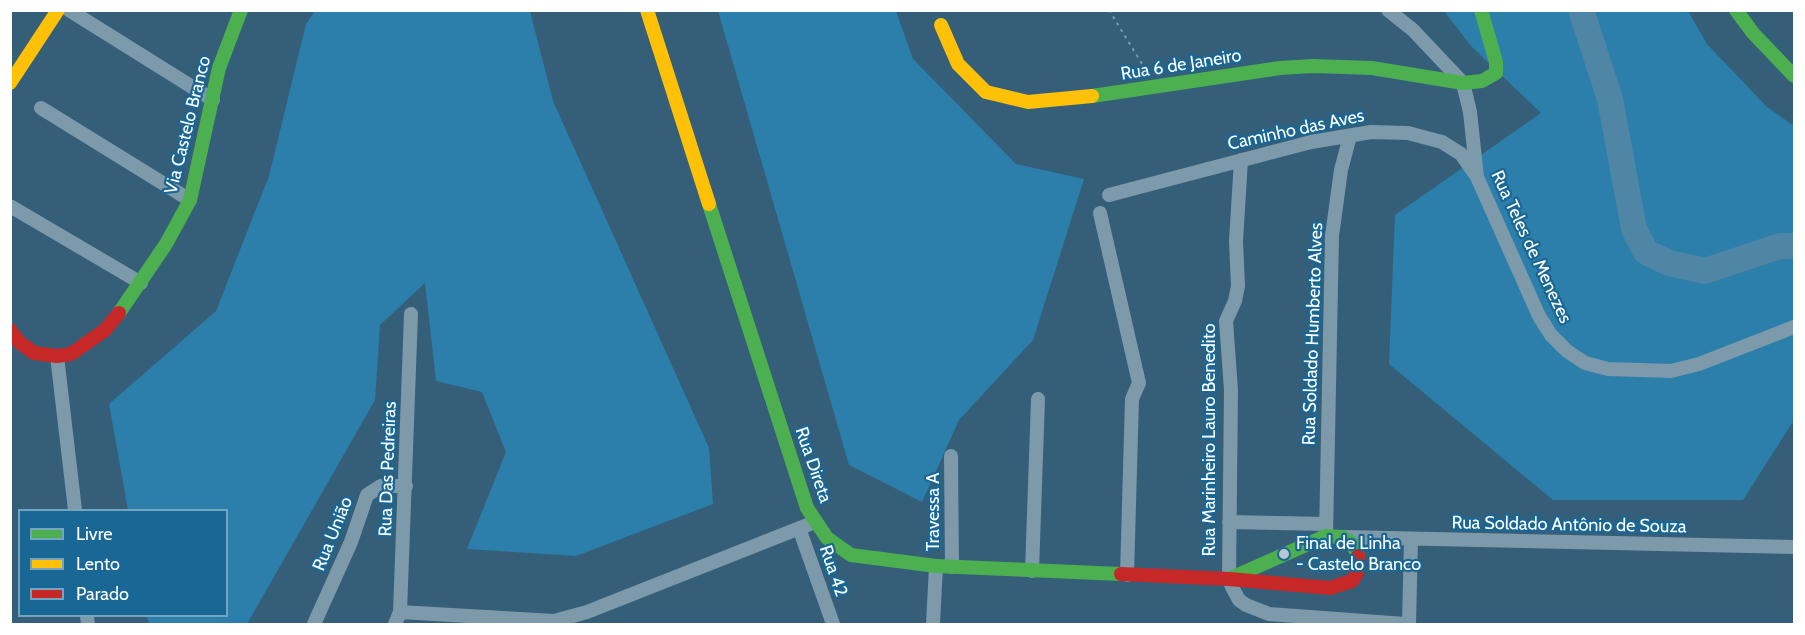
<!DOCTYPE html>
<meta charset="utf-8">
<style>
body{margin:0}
#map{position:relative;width:1805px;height:635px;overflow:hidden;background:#355f78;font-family:Cabin,sans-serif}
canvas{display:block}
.frame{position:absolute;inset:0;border:12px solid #fff;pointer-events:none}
.legend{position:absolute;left:18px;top:509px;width:210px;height:108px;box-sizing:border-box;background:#186795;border:2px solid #74a4bf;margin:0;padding:8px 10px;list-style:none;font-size:18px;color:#fff}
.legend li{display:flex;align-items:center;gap:12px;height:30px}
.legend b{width:30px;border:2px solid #74a4bf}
</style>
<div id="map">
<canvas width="1805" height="635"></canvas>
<div class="frame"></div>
<ul class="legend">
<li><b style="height:8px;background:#4caf50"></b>Livre</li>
<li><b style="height:8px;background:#ffc107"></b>Lento</li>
<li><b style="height:8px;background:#c62828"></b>Parado</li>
</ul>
</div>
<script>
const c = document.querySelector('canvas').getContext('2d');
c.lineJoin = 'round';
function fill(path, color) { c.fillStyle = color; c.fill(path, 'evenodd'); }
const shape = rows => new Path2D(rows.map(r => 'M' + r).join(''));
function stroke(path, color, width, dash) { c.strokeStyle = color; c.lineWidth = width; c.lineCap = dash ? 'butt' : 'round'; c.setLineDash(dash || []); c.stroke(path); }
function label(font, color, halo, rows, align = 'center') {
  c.font = font + ' Cabin,sans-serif'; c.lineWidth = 4.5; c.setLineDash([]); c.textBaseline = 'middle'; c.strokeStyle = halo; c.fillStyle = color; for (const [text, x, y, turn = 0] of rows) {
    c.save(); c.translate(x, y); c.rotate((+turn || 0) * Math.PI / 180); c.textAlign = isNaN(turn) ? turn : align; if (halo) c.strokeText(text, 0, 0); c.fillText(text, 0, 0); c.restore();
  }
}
fill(shape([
 [315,11,530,11,553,101,709,448,713,504,576,556,467,549,506,452,482,392,436,381,425,283,380,325,375,400,247,624,149,624,147,616,226,616,226,510,128,510,109,404,216,311,269,176,306,24],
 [718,11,896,11,913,59,1016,164,1084,179,1033,340,959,420,922,502,849,465],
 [1444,11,1688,11,1707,44,1767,107,1794,126,1794,420,1743,500,1553,500,1389,364,1395,215,1541,113,1471,46]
]), '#2c7eab');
stroke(shape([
 [1581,10,1610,99,1634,229,1646,252,1669,263,1705,271,1780,246,1794,246]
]), '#5086a5', 26);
stroke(shape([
 [1109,10,1147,72]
]), '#7d9aab', 2, [3, 4.5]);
stroke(shape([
 [69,10,213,100],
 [1388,10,1413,30,1463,83,1470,112,1477,177,1539,316,1551,335,1567,351,1585,363,1608,369,1671,371,1699,364,1794,327],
 [41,108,190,200],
 [1241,160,1236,241,1238,286,1235,301,1226,321,1231,390,1229,579,1232,587,1239,600,1246,605,1269,614,1405,624],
 [1109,195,1311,142,1371,132,1408,133,1442,142,1461,154,1475,174],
 [10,206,141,283],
 [1100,213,1139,383,1132,399,1127,575],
 [57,356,75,510],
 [951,456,952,567],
 [1229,522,1326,524],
 [799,528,833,624],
 [1326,536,1332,236,1341,170,1350,136],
 [1343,537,1794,547],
 [1032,571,1038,399],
 [400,612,554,621,587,612,815,522],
 [87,616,88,624],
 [314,624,351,542,367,495,381,486,406,486],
 [395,624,400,612,411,314],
 [933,624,936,566],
 [1409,624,1411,540]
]), '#7d9aab', 14);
stroke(shape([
 [1736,10,1753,33,1794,76],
 [1092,96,1280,68,1313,66,1372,68,1463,83,1482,81,1496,73,1496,62,1481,10],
 [709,204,807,508,827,538,851,555,936,566,1121,574],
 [119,313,166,244,190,200,219,68,241,10],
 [1229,579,1326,536,1343,537,1352,543,1358,556]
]), '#4caf50', 14);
stroke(shape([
 [647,10,709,204],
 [941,25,958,64,986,92,1028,102,1092,96],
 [10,83,58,10]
]), '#ffc107', 14);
stroke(shape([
 [10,330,19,342,34,353,57,356,71,354,105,330,119,313],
 [1121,574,1229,579,1330,588,1352,581,1356,575,1358,556]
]), '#c62828', 14);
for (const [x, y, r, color] of [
 [1284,554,6,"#b8c7d0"]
]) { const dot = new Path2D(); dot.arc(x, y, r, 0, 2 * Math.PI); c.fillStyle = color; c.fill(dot); stroke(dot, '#186795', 2); }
label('18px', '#fff', '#186795', [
 ["Rua 6 de Janeiro",1181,65,-9],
 ["Via Castelo Branco",188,125,-76],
 ["Caminho das Aves",1296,130,-12],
 ["Rua Teles de Menezes",1531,247,65],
 ["Rua Soldado Humberto Alves",1313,334,-88],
 ["Rua Marinheiro Lauro Benedito",1210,440,-90],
 ["Rua Direta",813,465,71],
 ["Rua Das Pedreiras",388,469,-88],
 ["Travessa A",934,512,-90],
 ["Rua Soldado Antônio de Souza",1569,525,1],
 ["Rua União",333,534,-68],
 ["Rua 42",833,571,71]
]);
label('18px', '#fff', '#186795', [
 ["Final de Linha",1296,544],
 ["- Castelo Branco",1296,565]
], 'left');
</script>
